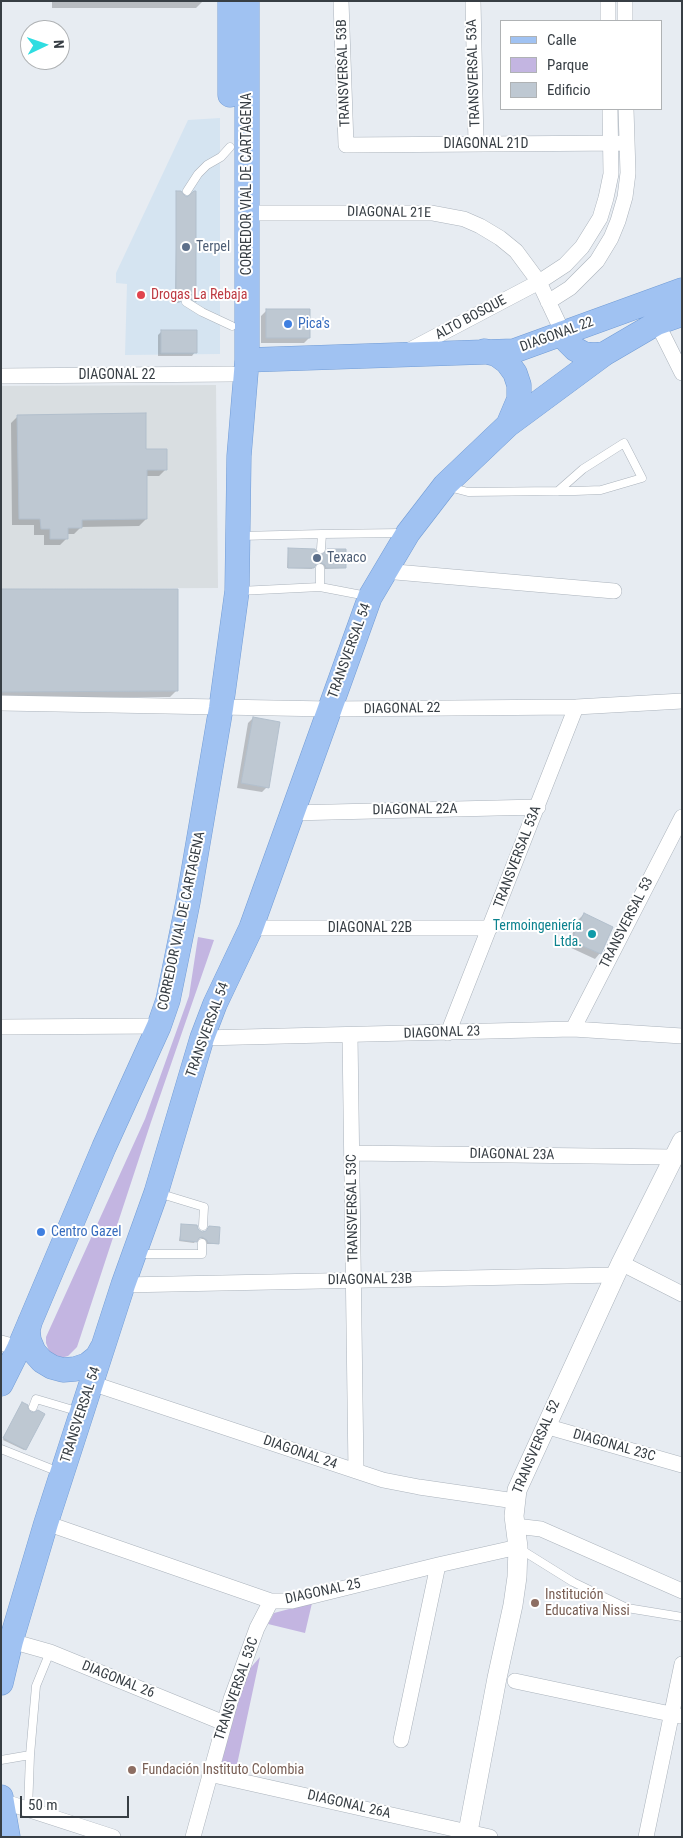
<!DOCTYPE html>
<meta charset="utf-8">
<style>
body{margin:0}
#map{position:relative;width:683px;height:1838px;overflow:hidden;background:#e7ecf2;font-family:"Roboto Condensed",sans-serif}
canvas{display:block}
.frame{position:absolute;inset:0;border:2px solid #373e44;pointer-events:none}
.legend{position:absolute;left:500px;top:20px;width:162px;height:90px;box-sizing:border-box;background:#fff;border:1px solid #afb2b4;margin:0;padding:6px 9px;list-style:none;font-size:15px;color:#373e44}
.legend li{display:flex;align-items:center;gap:10px;height:25px}
.legend b{width:25px;border:1px solid #afb2b4}
.north{position:absolute;left:20px;top:20px;width:50px;height:50px;box-sizing:border-box;background:#fff;border:1px solid #afb2b4;border-radius:50%;rotate:87deg;font-size:14px;font-weight:700;line-height:20px;text-align:center;color:#373e44}
.north::after{content:'';display:block;margin:auto;width:18px;height:22px;background:#2fdde1;clip-path:polygon(50% 0,100% 100%,50% 72%,0 100%)}
.scale{position:absolute;left:20px;top:1796px;width:109px;height:22px;box-sizing:border-box;border:2px solid #373e44;border-top:0;padding-left:6px;font-size:15px;line-height:18px;white-space:nowrap;color:#373e44;-webkit-text-stroke:4px #fff;paint-order:stroke}
</style>
<div id="map">
<canvas width="683" height="1838"></canvas>
<div class="frame"></div>
<ul class="legend">
<li><b style="height:6px;background:#a0c2f2"></b>Calle</li>
<li><b style="height:14px;background:#c3b5e1"></b>Parque</li>
<li><b style="height:14px;background:#bec8d2"></b>Edificio</li>
</ul>
<div class="north">N</div>
<div class="scale">50 m</div>
</div>
<script>
const c = document.querySelector('canvas').getContext('2d');
c.lineJoin = 'round';
function fill(path, color) { c.fillStyle = color; c.fill(path, 'evenodd'); }
const shape = rows => new Path2D(rows.map(r => 'M' + r).join(''));
function stroke(path, color, width, dash) { c.strokeStyle = color; c.lineWidth = width; c.lineCap = dash ? 'butt' : 'round'; c.setLineDash(dash || []); c.stroke(path); }
function label(font, color, halo, rows, align = 'center') {
  c.font = font + ' "Roboto Condensed",sans-serif'; c.lineWidth = 4; c.setLineDash([]); c.textBaseline = 'middle'; c.strokeStyle = halo; c.fillStyle = color; for (const [text, x, y, turn = 0] of rows) {
    c.save(); c.translate(x, y); c.rotate((+turn || 0) * Math.PI / 180); c.textAlign = isNaN(turn) ? turn : align; if (halo) c.strokeText(text, 0, 0); c.fillText(text, 0, 0); c.restore();
  }
}
fill(shape([
 [220,118,220,354,125,355,127,284,116,283,116,273,188,120]
]), '#d5e4f1');
fill(shape([
 [216,385,218,588,1,589,1,386]
]), '#d9dee1');
fill(shape([
 [198,937,214,940,151,1122,80,1338,77,1347,68,1356,61,1358,53,1356,49,1351,46,1343,46,1337,145,1119,189,996],
 [312,1603,305,1633,268,1624,274,1613],
 [260,1657,235,1774,221,1770,227,1721,246,1673]
]), '#c3b5e1');
fill(shape([
 [52,1,203,1,196,8,52,8],
 [177,192,183,196,194,302,184,297,178,303,175,303],
 [266,311,309,338,304,343,261,343,261,316],
 [161,332,195,352,192,356,158,356,158,335],
 [18,416,145,450,166,469,159,476,145,476,146,519,139,526,81,527,74,534,67,534,67,538,60,545,44,545,44,535,34,535,34,525,12,525,11,423],
 [288,550,345,568,325,569,324,566,319,563,315,564,312,569,287,568],
 [1,591,177,690,170,697,1,698],
 [253,718,267,787,262,792,237,788,248,723],
 [584,914,600,953,595,959,567,946,579,919],
 [182,1225,197,1230,218,1244,207,1244,206,1241,201,1238,197,1239,194,1243,179,1241],
 [21,1405,25,1449,24,1450,3,1440]
]), '#0003');
const building = shape([
 [176,191,181,191,184,195,187,197,194,191,196,191,196,302,186,296,182,299,180,302,176,302,176,191],
 [266,309,310,309,310,338,266,338,266,309],
 [161,330,197,330,197,353,161,353,161,330],
 [146,413,146,449,167,449,167,470,147,470,147,519,82,520,82,528,68,528,68,539,50,539,50,529,41,529,40,519,19,519,17,415,146,413],
 [288,548,315,549,318,553,321,555,325,552,327,549,346,549,346,568,326,568,325,565,320,562,317,563,314,568,288,568,288,548],
 [1,589,178,589,178,691,1,692,1,589],
 [253,717,280,722,269,788,241,783,253,717],
 [584,913,613,927,601,954,571,941,584,913],
 [181,1224,197,1225,198,1229,202,1232,206,1231,209,1226,220,1227,219,1244,208,1243,207,1240,202,1237,199,1238,197,1242,180,1240,181,1224],
 [22,1402,28,1405,28,1408,31,1412,34,1412,38,1410,45,1414,26,1450,3,1438,22,1402]
]);
fill(building, '#bec8d2');
stroke(building, '#b2bfcc', 1);
const service = shape([
 [187,191,198,174,207,165,221,157,230,147],
 [186,302,202,312,232,326],
 [449,487,468,492,558,491,575,491,601,490,642,478,624,443,583,469,558,491],
 [322,534,402,533],
 [240,536,322,534,321,549],
 [320,587,367,596],
 [239,591,320,587,320,568],
 [158,1193,204,1207,203,1226],
 [138,1254,202,1254,202,1243],
 [33,1407,36,1399,80,1412],
 [1,1449,59,1472],
 [520,1549,573,1582,627,1608,682,1617],
 [1,1760,30,1755,36,1686,50,1652],
 [28,1810,30,1755]
]);
const minor = shape([
 [341,1,346,145,626,143],
 [473,1,476,144],
 [608,1,608,21],
 [625,1,625,21],
 [247,213,432,213,464,219,480,226,500,238,516,251,539,282,563,333],
 [548,302,570,288,597,261,611,238,618,221,625,197,628,173,626,109],
 [657,323,682,373],
 [408,351,539,282,565,265,582,247,600,218,606,198,611,174,610,109],
 [1,376,232,374],
 [384,571,614,591],
 [1,703,329,709,576,707,682,701],
 [291,813,538,807],
 [251,928,490,928],
 [1,1027,159,1026],
 [573,1029,682,817],
 [448,1033,576,707],
 [350,1035,356,1471],
 [202,1038,573,1029,682,1036],
 [352,1153,672,1157],
 [621,1263,682,1294],
 [123,1285,616,1275],
 [1,1343,19,1348],
 [91,1383,383,1480,419,1487,515,1501],
 [545,1426,682,1465],
 [46,1523,271,1601,292,1601,438,1565,518,1547],
 [515,1526,541,1529,682,1591],
 [11,1641,50,1652,224,1723],
 [515,1681,680,1716],
 [401,1740,438,1565],
 [209,1774,490,1837],
 [2,1801,113,1837],
 [193,1837,231,1699,257,1628,271,1601],
 [646,1837,682,1664]
]);
const tertiary = shape([
 [467,1837,497,1678,513,1605,517,1577,518,1547,514,1516,517,1490,621,1263,682,1141]
]);
const primary = shape([
 [230,1,230,95],
 [563,333,568,342,575,349,584,354,594,355,604,354],
 [484,351,496,354,507,362,515,373,519,385,519,399,508,425],
 [247,360,514,351,682,290],
 [30,1322,28,1330,29,1340,34,1352,42,1361,52,1367,63,1370,75,1369,87,1365,97,1357,102,1348],
 [1,1384,19,1348,104,1147,159,1026,168,1000,188,902,221,708,237,591,239,456,247,360,247,1],
 [1,1683,11,1641,46,1523,123,1285,156,1193,202,1038,215,1004,251,928,370,597,408,533,445,485,508,425,604,354,657,323,682,314],
 [1,1797,8,1837]
]);
stroke(service, '#abb3bc', 9);
stroke(minor, '#abb3bc', 16);
stroke(tertiary, '#abb3bc', 20);
stroke(primary, '#729cd5', 25);
stroke(service, '#fff', 8);
stroke(minor, '#fff', 15);
stroke(tertiary, '#fff', 19);
stroke(primary, '#a0c2f2', 24);
for (const [x, y, r, color] of [
 [186,247,5,"#5c6f8a"],
 [141,295,5,"#e0444e"],
 [288,324,5,"#3f7fe0"],
 [317,558,5,"#5c6f8a"],
 [592,934,5,"#0f9aa8"],
 [41,1232,5,"#3f7fe0"],
 [535,1603,5,"#8d6e63"],
 [132,1770,5,"#8d6e63"]
]) { const dot = new Path2D(); dot.arc(x, y, r, 0, 2 * Math.PI); c.fillStyle = color; c.fill(dot); stroke(dot, '#fff', 2); }
label('14px', '#373e44', '#fff', [
 ["TRANSVERSAL 53B",344,73,-92],
 ["TRANSVERSAL 53A",474,73,-92],
 ["DIAGONAL 21D",486,144],
 ["CORREDOR VIAL DE CARTAGENA",247,184,-90],
 ["DIAGONAL 21E",389,213,1],
 ["ALTO BOSQUE",471,318,-28],
 ["DIAGONAL 22",557,335,-20],
 ["DIAGONAL 22",117,375],
 ["TRANSVERSAL 54",350,651,-70],
 ["DIAGONAL 22",402,709,-1],
 ["DIAGONAL 22A",415,810,-1],
 ["TRANSVERSAL 53A",518,857,-69],
 ["CORREDOR VIAL DE CARTAGENA",182,921,-78],
 ["TRANSVERSAL 53",627,923,-63],
 ["DIAGONAL 22B",370,928],
 ["TRANSVERSAL 54",208,1030,-70],
 ["DIAGONAL 23",442,1033,-2],
 ["DIAGONAL 23A",512,1155,1],
 ["TRANSVERSAL 53C",353,1208,-91],
 ["DIAGONAL 23B",370,1280,-1],
 ["TRANSVERSAL 54",81,1415,-72],
 ["DIAGONAL 23C",614,1446,16],
 ["TRANSVERSAL 52",537,1447,-67],
 ["DIAGONAL 24",300,1453,19],
 ["DIAGONAL 25",323,1592,-12],
 ["DIAGONAL 26",118,1680,22],
 ["TRANSVERSAL 53C",237,1689,-71],
 ["DIAGONAL 26A",349,1805,13]
]);
label('14px', '#4e5e75', '#fff', [
 ["Terpel",196,247],
 ["Texaco",327,558]
], 'left');
label('14px', '#be3a42', '#fff', [
 ["Drogas La Rebaja",151,295]
], 'left');
label('14px', '#366cbe', '#fff', [
 ["Pica's",298,324],
 ["Centro Gazel",51,1232]
], 'left');
label('14px', '#0d838f', '#fff', [
 ["Termoingeniería",582,926],
 ["Ltda.",582,942]
], 'right');
label('14px', '#785e54', '#fff', [
 ["Institución",545,1595],
 ["Educativa Nissi",545,1611],
 ["Fundación Instituto Colombia",142,1770]
], 'left');
</script>
